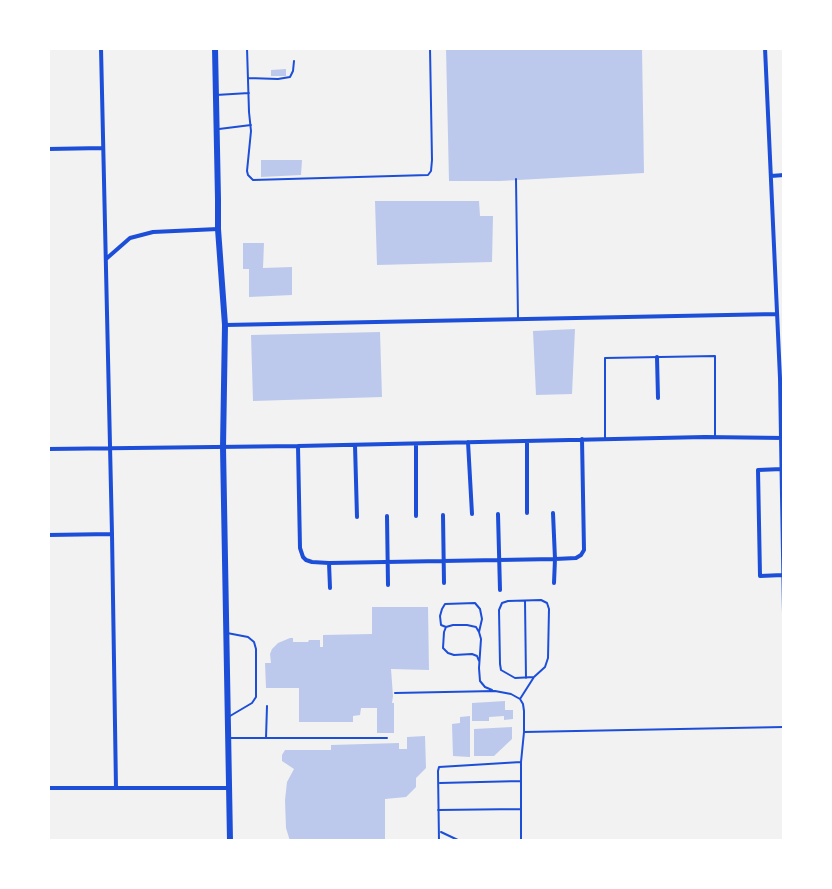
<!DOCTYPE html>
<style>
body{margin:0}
#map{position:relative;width:832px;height:889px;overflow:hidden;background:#f2f2f2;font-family:"DejaVu Sans",sans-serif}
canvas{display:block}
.frame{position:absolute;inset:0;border:50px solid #fff;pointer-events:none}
</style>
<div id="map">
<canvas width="832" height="889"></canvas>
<div class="frame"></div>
</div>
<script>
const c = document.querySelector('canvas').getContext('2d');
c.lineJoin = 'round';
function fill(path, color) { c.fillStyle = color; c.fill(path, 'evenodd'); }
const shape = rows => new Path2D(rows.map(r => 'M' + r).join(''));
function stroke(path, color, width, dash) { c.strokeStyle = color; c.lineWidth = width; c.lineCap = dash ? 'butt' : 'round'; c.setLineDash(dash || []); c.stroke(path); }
fill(shape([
 [446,48,642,48,644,173,500,181,449,181],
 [286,69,286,76,271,76,271,70],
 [261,160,302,160,301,175,261,177],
 [375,201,479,201,480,216,493,216,492,262,377,265],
 [243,243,264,243,263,268,292,267,292,295,249,297,249,269,243,269],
 [575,329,572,394,536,395,533,331],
 [380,332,382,397,253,401,251,335],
 [372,607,428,607,429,670,391,669,393,696,392,703,394,703,394,733,377,733,377,708,361,708,360,715,353,716,353,722,299,722,299,688,266,688,265,663,271,663,270,654,272,649,278,643,290,638,293,638,293,642,308,642,309,640,320,640,320,647,323,647,323,635,372,634],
 [505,701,505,710,513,710,513,719,504,720,504,716,489,717,489,721,472,721,472,703],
 [470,716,470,757,453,756,452,724,460,723,460,717],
 [512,727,512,739,494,756,474,756,474,729],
 [425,736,426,768,416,778,416,787,406,797,385,799,385,841,290,841,286,828,285,800,287,782,294,769,282,761,282,755,285,750,331,750,331,745,399,743,399,749,407,749,407,737]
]), '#bdc9ec');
stroke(shape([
 [247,48,249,112,251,131,247,171,248,175,253,180,428,175,431,171,432,160,430,48],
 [248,78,278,79,290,77,293,71,294,61],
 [216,95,249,93],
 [219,129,251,125],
 [516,179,518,319],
 [605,439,605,358,715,356,715,437],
 [525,601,526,678],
 [446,627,441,625,440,616,442,609,445,604,475,603,480,609,482,619,479,632,481,639,479,668,480,681,485,687,492,690],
 [479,632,476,627,467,625,453,625,446,627,444,632,443,648,448,653,454,655,472,654,477,656,479,661],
 [227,633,248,637,254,642,256,649,256,697,252,703,230,716],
 [395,693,495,691,511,694,520,699,523,704,524,711,524,732,521,762,521,841],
 [520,699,534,677,545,667,548,658,549,609,547,603,541,600,508,601,502,603,499,610,500,664,501,670,515,678,534,677],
 [524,732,784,727],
 [231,738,387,738],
 [266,738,267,706],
 [440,783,521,781],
 [438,810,521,809],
 [441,832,460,841],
 [439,841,438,771,439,767,521,762]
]), '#1d4ed8', 2);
stroke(shape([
 [101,48,112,534,116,788],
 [765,48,780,378,784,613],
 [48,149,103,148],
 [771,176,784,175],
 [106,259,130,238,153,232,218,229],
 [225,325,777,314],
 [657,357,658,398],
 [468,442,472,514],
 [416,444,416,516],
 [355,445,357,517],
 [298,446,300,548,303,557,306,560,312,562,329,563,555,559,576,558,581,555,584,550,582,439],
 [48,449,298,446,705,437,784,438],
 [782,469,758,470,760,576,783,575],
 [527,513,527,441],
 [553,513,555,559,554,583],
 [498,514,500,590],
 [443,515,444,583],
 [387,516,388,585],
 [48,535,112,534],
 [329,563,330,588],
 [48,788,229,788]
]), '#1d4ed8', 4);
stroke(shape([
 [215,48,218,199,218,229,225,325,223,447,230,841]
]), '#1d4ed8', 6);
</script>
